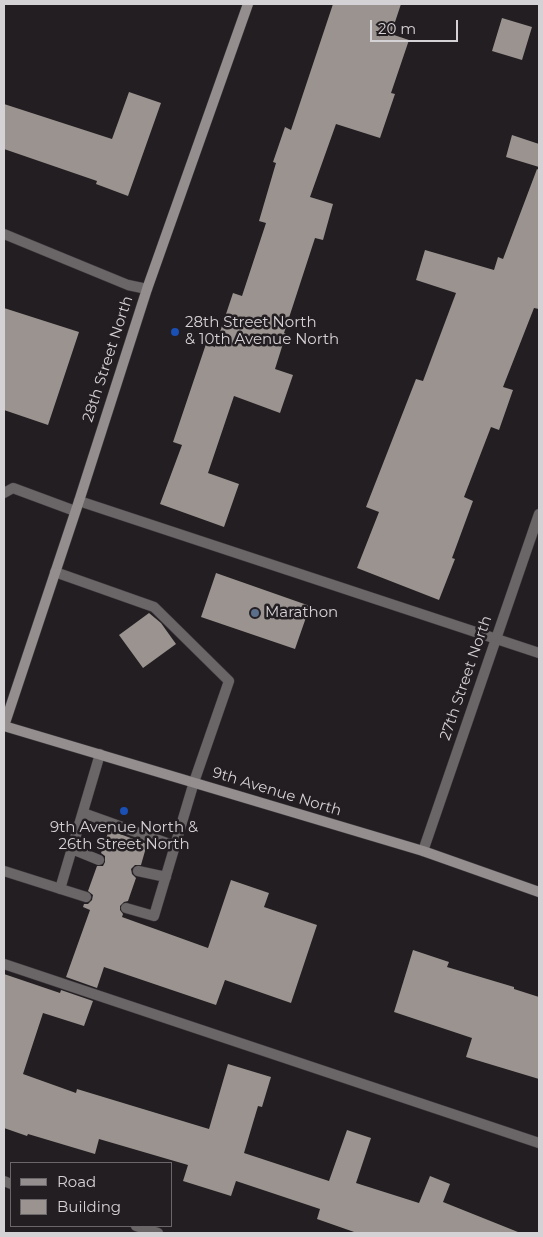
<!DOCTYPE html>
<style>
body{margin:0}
#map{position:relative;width:543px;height:1237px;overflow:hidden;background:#231e22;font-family:Montserrat,sans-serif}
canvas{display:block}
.frame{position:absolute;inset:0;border:5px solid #d5d2d5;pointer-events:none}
.legend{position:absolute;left:10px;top:1162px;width:162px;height:65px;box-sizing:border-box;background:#231e22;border:1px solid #6a666a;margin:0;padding:6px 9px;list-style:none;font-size:15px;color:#d5d2d5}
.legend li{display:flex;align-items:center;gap:10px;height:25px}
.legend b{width:25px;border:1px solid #6a666a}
.scale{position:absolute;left:370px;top:20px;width:88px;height:22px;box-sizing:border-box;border:2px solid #d5d2d5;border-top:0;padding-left:6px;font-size:15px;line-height:18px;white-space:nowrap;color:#d5d2d5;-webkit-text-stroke:4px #231e22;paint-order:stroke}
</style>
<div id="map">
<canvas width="543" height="1237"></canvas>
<div class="frame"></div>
<ul class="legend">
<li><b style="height:6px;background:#948e8f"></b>Road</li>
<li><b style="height:14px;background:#9a938f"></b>Building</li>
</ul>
<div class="scale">20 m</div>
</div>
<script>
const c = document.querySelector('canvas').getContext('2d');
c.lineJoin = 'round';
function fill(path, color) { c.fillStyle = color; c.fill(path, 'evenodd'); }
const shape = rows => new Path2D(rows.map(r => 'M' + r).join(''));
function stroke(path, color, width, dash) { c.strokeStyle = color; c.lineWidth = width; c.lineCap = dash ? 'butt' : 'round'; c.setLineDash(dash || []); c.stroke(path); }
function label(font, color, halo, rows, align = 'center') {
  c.font = font + ' Montserrat,sans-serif'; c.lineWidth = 5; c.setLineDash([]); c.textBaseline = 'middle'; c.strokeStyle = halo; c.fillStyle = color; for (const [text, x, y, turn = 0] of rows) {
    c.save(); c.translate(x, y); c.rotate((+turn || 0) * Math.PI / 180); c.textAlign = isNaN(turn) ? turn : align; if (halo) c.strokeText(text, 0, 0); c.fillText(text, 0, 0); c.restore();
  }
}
fill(shape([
 [333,4,401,4,391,34,409,40,391,93,395,94,380,138,336,124,310,197,333,204,323,240,315,238,284,333,286,334,275,369,293,375,280,413,234,396,208,473,239,484,224,527,160,504,182,445,173,442,206,344,215,347,233,293,242,296,266,223,259,221,276,163,273,162,285,127,291,130],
 [502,18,532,27,522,60,492,51],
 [129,92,161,103,128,196,96,184,97,181,4,149,4,104,112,139],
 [512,135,539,144,539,167,506,157],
 [537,169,539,170,539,309,534,308,503,387,513,390,499,430,491,427,464,497,473,501,452,558,455,559,439,600,357,568,379,512,366,507,416,379,423,381,456,293,416,280,425,250,494,270,498,257,503,259],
 [4,308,79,332,48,425,4,410],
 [216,573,310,606,295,649,201,617],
 [149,613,161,623,176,644,143,668,119,635],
 [109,830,147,844,141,865,135,865,131,869,132,874,136,878,128,901,124,902,120,906,120,910,123,914,122,917,208,948,231,880,269,893,264,907,317,925,291,1003,225,980,216,1005,104,967,97,988,66,977,90,910,83,907,84,904,88,904,92,900,93,895,88,891,97,866,103,866,105,862,105,856,101,853],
 [413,950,449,962,447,967,514,987,514,989,539,997,539,1079,466,1057,472,1038,394,1012],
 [4,974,60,993,61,990,93,1001,84,1026,43,1013,23,1074,76,1093,77,1089,209,1129,228,1064,271,1077,262,1107,258,1106,244,1153,329,1181,347,1130,371,1138,356,1183,419,1203,430,1176,450,1184,443,1202,518,1232,518,1233,357,1233,317,1219,320,1209,236,1181,231,1196,183,1181,188,1165,99,1139,95,1154,28,1134,27,1136,4,1128]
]), '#9a938f');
const lane = shape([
 [4,493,13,488,75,511],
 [79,501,539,653],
 [55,572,154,607,229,681,194,782,154,916,126,908],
 [83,813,175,846],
 [72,849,99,860],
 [4,871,86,897],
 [138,871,166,877],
 [60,889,100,754],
 [4,964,539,1143]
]);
const street = shape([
 [4,234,128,285,147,289],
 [423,851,539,514],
 [4,1181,11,1184],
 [136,1226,158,1233]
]);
const secondary = shape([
 [4,726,79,501,147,289,248,4],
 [4,726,423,851,539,892]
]);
stroke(lane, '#3f3b3f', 11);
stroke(street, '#3f3b3f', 11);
stroke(secondary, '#3f3b3f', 11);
stroke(lane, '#6a6667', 10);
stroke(street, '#6a6667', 10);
stroke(secondary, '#948e8f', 10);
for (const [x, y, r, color] of [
 [175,332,5,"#1a4fb4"],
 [255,613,5,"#5c6f8a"],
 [124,811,5,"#1a4fb4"]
]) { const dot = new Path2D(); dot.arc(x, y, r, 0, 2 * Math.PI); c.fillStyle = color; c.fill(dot); stroke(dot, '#231e22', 2); }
label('15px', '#d5d2d5', '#231e22', [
 ["28th Street North",185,323],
 ["& 10th Avenue North",185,340],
 ["Marathon",265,613],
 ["9th Avenue North &",124,828,"center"],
 ["26th Street North",124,845,"center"]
], 'left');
label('15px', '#d5d2d5', '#231e22', [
 ["28th Street North",108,359,-72],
 ["27th Street North",466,678,-71],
 ["9th Avenue North",277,792,17]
]);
</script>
